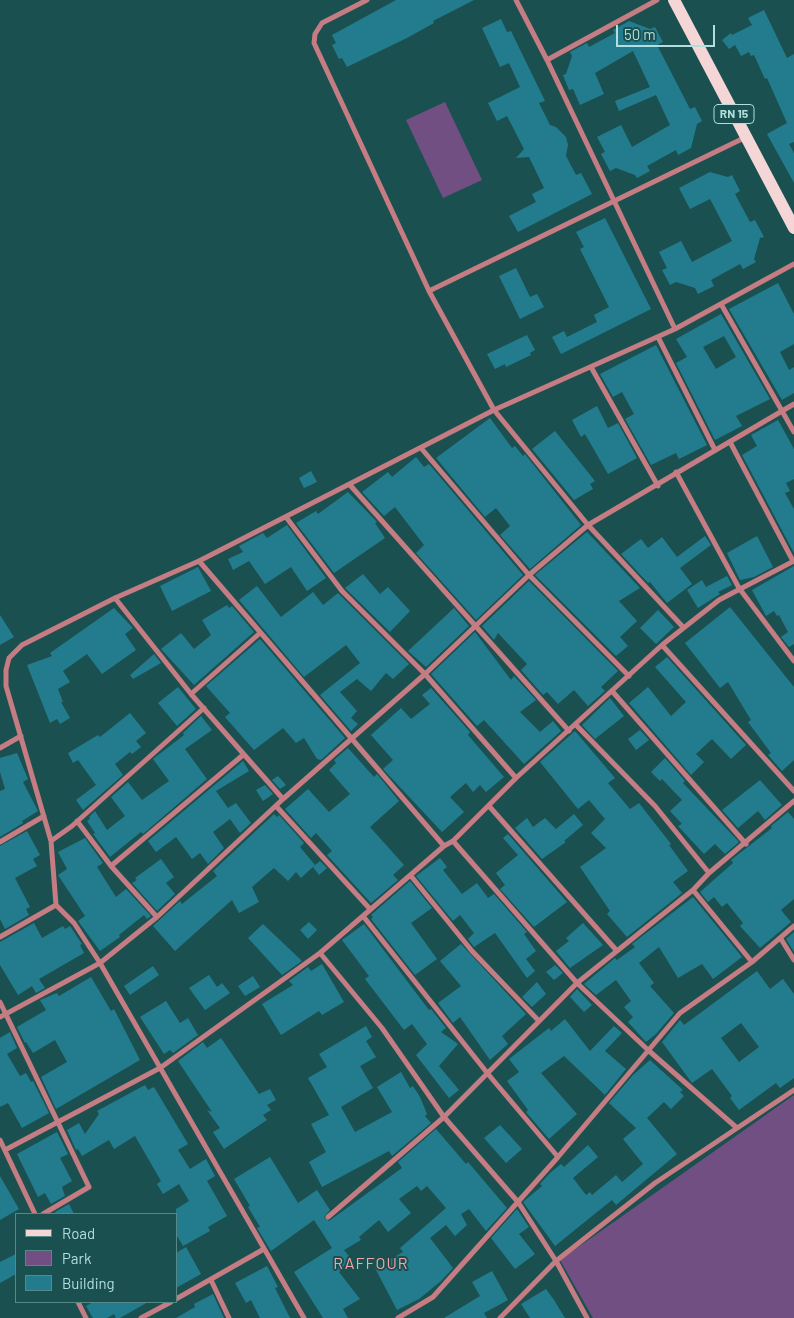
<!DOCTYPE html>
<style>
body{margin:0}
#map{position:relative;width:794px;height:1318px;overflow:hidden;background:#1b5050;font-family:Barlow,sans-serif}
canvas{display:block}
.legend{position:absolute;left:15px;top:1213px;width:162px;height:90px;box-sizing:border-box;background:#1b5050;border:1px solid #578988;margin:0;padding:6px 9px;list-style:none;font-size:15px;color:#b2dedd}
.legend li{display:flex;align-items:center;gap:10px;height:25px}
.legend b{width:25px;border:1px solid #578988}
.scale{position:absolute;left:616px;top:25px;width:99px;height:22px;box-sizing:border-box;border:2px solid #b2dedd;border-top:0;padding-left:6px;font-size:15px;line-height:18px;white-space:nowrap;color:#b2dedd;-webkit-text-stroke:4px #1b5050;paint-order:stroke}
</style>
<div id="map">
<canvas width="794" height="1318"></canvas>
<ul class="legend">
<li><b style="height:6px;background:#f5d6d7"></b>Road</li>
<li><b style="height:14px;background:#724f83"></b>Park</li>
<li><b style="height:14px;background:#237c8e"></b>Building</li>
</ul>
<div class="scale">50 m</div>
</div>
<script>
const c = document.querySelector('canvas').getContext('2d');
c.lineJoin = 'round';
function fill(path, color) { c.fillStyle = color; c.fill(path, 'evenodd'); }
const shape = rows => new Path2D(rows.map(r => 'M' + r).join(''));
function stroke(path, color, width, dash) { c.strokeStyle = color; c.lineWidth = width; c.lineCap = dash ? 'butt' : 'round'; c.setLineDash(dash || []); c.stroke(path); }
function label(font, color, halo, rows, align = 'center') {
  c.font = font + ' Barlow,sans-serif'; c.lineWidth = 4; c.setLineDash([]); c.textBaseline = 'middle'; c.strokeStyle = halo; c.fillStyle = color; for (const [text, x, y, turn = 0] of rows) {
    c.save(); c.translate(x, y); c.rotate((+turn || 0) * Math.PI / 180); c.textAlign = isNaN(turn) ? turn : align; if (halo) c.strokeText(text, 0, 0); c.fillText(text, 0, 0); c.restore();
  }
}
fill(shape([
 [445,102,482,180,443,198,406,120],
 [794,1095,794,1318,593,1318,560,1260]
]), '#724f83');
fill(shape([
 [396,0,474,0,433,21,434,23,407,38,347,67,342,58,339,59,332,45,336,43,332,35],
 [764,10,787,58,794,54,794,142,789,144,794,153,794,183,767,134,787,123,767,78,765,79,754,55,751,56,749,52,741,56,735,45,729,49,722,40,731,33,732,35,752,25,748,18],
 [501,19,507,32,511,31,545,101,539,103,550,125,556,127,566,137,568,145,566,156,576,175,581,173,592,194,518,232,509,216,536,202,532,194,544,188,529,157,516,158,524,149,507,116,497,121,488,103,520,87,509,63,500,67,482,28],
 [629,21,650,29,655,27,663,42,657,45,690,109,695,107,702,121,697,124,691,148,678,155,676,150,647,166,650,171,637,178,635,175,616,168,610,171,601,154,605,152,597,137,621,125,632,147,670,125,656,95,619,111,615,101,650,87,633,51,595,73,604,94,580,105,573,89,569,90,563,75,566,74,572,56,570,52,587,43,589,47,615,33,613,30],
 [710,172,728,177,732,175,740,191,735,194,750,222,755,220,764,237,760,238,754,259,756,262,743,269,740,264,711,280,714,286,698,294,695,288,676,282,670,285,662,270,667,268,659,252,681,241,692,262,732,241,710,199,690,209,679,188],
 [605,218,651,309,561,354,552,337,564,331,567,337,597,322,594,315,609,307,580,249,584,247,576,232],
 [516,268,530,297,537,294,544,307,520,319,499,276],
 [778,283,794,314,794,344,780,352,789,370,794,367,794,393,782,400,729,309],
 [721,314,770,399,736,416,742,426,715,440,676,363,687,357,676,339],
 [724,336,736,357,716,369,703,347],
 [527,335,535,350,530,353,531,355,506,367,505,364,495,369,487,354],
 [656,345,707,445,679,459,676,453,651,465,625,419,634,414,622,392,613,397,600,374],
 [597,406,608,428,618,423,637,458,608,474,585,434,581,437,572,420],
 [490,418,512,448,515,446,523,456,525,454,581,525,530,569,500,535,510,526,496,508,485,517,436,458],
 [778,420,794,449,794,479,786,483,790,491,785,493,794,509,794,553,742,455,757,446,751,435],
 [555,431,595,481,590,484,593,489,574,500,532,449],
 [416,457,424,467,429,464,523,575,476,620,416,553,424,545,395,507,384,516,362,492,388,472,392,477],
 [311,471,317,482,304,488,299,478],
 [348,492,377,522,375,523,385,538,334,573,296,523,316,511,318,514],
 [287,525,326,578,307,591,291,567,265,584,249,561,233,570,228,559,243,552,239,546,263,533,267,538],
 [587,532,640,588,619,601,637,621,620,637,628,646,616,656,535,575],
 [705,536,711,545,680,568,692,584,667,603,650,582,648,583,621,554,641,539,648,548,662,537,677,557],
 [757,536,773,567,754,577,740,580,727,553],
 [794,566,794,644,789,647,781,637,788,632,779,615,777,616,774,611,766,616,752,590],
 [198,567,211,591,172,611,160,586],
 [363,574,380,594,388,587,410,611,390,632,345,588],
 [727,576,732,585,718,592,720,594,698,608,687,590,702,580,706,587],
 [529,581,618,671,601,687,605,691,588,706,574,690,558,704,547,692,543,695,521,670,527,664,498,633,494,640,482,626],
 [257,586,281,617,313,592,323,605,338,593,409,664,393,679,386,673,371,691,357,679,340,692,357,711,351,718,358,724,351,731,320,695,360,663,346,645,304,677,239,600],
 [227,605,229,608,232,606,254,632,194,685,161,649,181,633,194,649,211,635,202,620],
 [730,607,794,687,794,760,782,771,768,755,771,753,748,722,751,720,728,682,720,688,685,643],
 [114,608,133,628,125,634,136,650,102,674,87,654,63,671,70,682,58,689,63,702,61,702,70,718,60,724,57,719,50,723,27,665,52,656,50,653],
 [454,608,469,626,426,667,408,651],
 [658,610,674,627,656,644,640,628],
 [0,615,14,637,0,645],
 [475,632,511,680,514,676,536,700,520,712,540,732,553,721,561,731,524,764,484,720,477,726,431,674],
 [260,639,345,738,321,760,317,759,304,738,296,743,283,728,254,750,225,717,230,713,206,686],
 [154,654,161,663,133,679,130,675],
 [667,657,746,745,731,759,712,739,696,754,704,762,691,775,629,703,648,687,671,716,686,702,655,667],
 [178,687,196,709,177,726,158,703],
 [431,688,470,732,468,735,504,777,486,792,480,785,473,792,466,783,450,797,464,812,442,832,383,769,393,760,371,735,401,708,411,719,430,704,422,695],
 [610,698,624,716,595,739,582,725],
 [130,713,146,733,136,741,141,747,132,754,130,752,115,764,123,775,83,810,76,800,96,785,78,760,73,763,68,753,98,735,100,737],
 [201,716,212,730,185,749,207,779,143,834,141,832,110,857,93,834,95,833,87,821,90,819,89,817,95,811,107,830,125,816,111,797,128,782,142,800,169,781,153,759,184,735,183,733],
 [640,730,649,740,636,750,628,739],
 [575,731,615,778,608,783,630,809,639,803,671,844,669,845,688,871,673,882,682,893,627,937,607,914,610,911,580,867,606,848,591,833,605,819,589,800,578,809,540,762],
 [348,748,374,777,377,774,399,801,370,827,404,865,393,875,398,880,371,903,327,855,332,851,316,833,311,838,285,809,308,789,329,812,350,794,329,770,336,763,334,760],
 [17,753,28,779,23,782,38,811,22,821,23,823,0,837,0,791,5,789,0,772,0,758],
 [665,758,685,781,683,783,739,842,725,854,715,844,704,854,678,826,682,824,670,811,682,800,662,779,660,781,651,772],
 [243,761,249,771,216,791,228,808,236,803,251,823,240,833,230,819,213,832,224,848,208,864,200,853,192,859,176,837,156,852,148,841],
 [278,776,286,785,280,789,272,780],
 [760,780,782,805,765,820,758,811,738,828,722,810],
 [265,785,273,794,263,801,256,790],
 [788,812,794,819,794,899,781,910,791,922,760,948,740,926,743,923,727,903,722,907,714,897,708,902,700,892,733,863,731,860,772,828,771,826],
 [274,814,277,817,279,815,304,843,300,847,315,865,301,878,296,872,288,881,274,868,252,887,259,902,239,913,232,900,175,951,153,926,180,901,182,904,217,876,213,871],
 [574,814,583,825,564,841,566,842,542,859,515,828,527,818,533,827,545,818,556,829],
 [27,831,40,855,33,859,37,866,15,878,30,907,26,909,29,915,5,929,0,919,0,846],
 [508,834,567,902,534,927,500,889,505,885,496,873,518,855,503,838],
 [85,838,103,863,97,867,116,897,126,889,151,916,147,919,144,915,119,935,120,937,100,951,78,921,85,916,58,875,67,869,58,852],
 [440,858,447,867,443,870,462,894,477,883,488,898,494,894,527,932,524,934,536,951,526,959,535,971,527,978,495,933,474,947,468,939,474,933,460,915,453,921,416,876],
 [161,859,174,877,166,883,175,894,157,911,132,883,137,880,135,878],
 [320,861,327,868,319,875,313,867],
 [410,881,432,908,411,923,437,959,415,975,371,919,373,917,371,915],
 [693,897,742,957,713,979,702,964,678,978,659,947,639,963,654,983,650,986,674,1013,656,1034,646,1042,628,1022,633,1017,624,1007,631,1001,616,980,596,995,584,984,615,958,617,960,635,947,632,944],
 [309,922,317,930,308,939,300,930],
 [34,923,42,938,63,926,65,929,70,926,82,944,80,945,84,953,39,979,45,988,36,993,32,986,18,995,0,965,0,942],
 [583,923,603,945,570,968,556,951,569,941,566,938],
 [263,924,302,961,282,975,248,938],
 [364,924,429,1010,431,1009,446,1028,441,1032,458,1044,439,1066,459,1090,449,1098,416,1055,427,1044,412,1024,404,1030,365,979,369,976,342,940],
 [794,932,794,952,786,939],
 [461,944,526,1014,502,1036,508,1044,490,1060,460,1017,453,1023,438,1003,461,986,440,961],
 [322,964,344,1002,322,1015,319,1011,281,1035,262,1004,293,985,289,981,308,967,311,971],
 [555,965,563,973,554,980,546,972],
 [153,966,159,975,130,995,124,986],
 [757,971,770,989,783,979,794,994,794,1078,780,1088,776,1083,739,1110,730,1098,732,1096,712,1069,692,1083,662,1042,680,1020,684,1025],
 [741,1023,759,1047,739,1062,721,1038],
 [209,975,217,987,222,983,230,993,205,1010,189,988],
 [253,976,260,987,245,996,238,986],
 [91,977,111,1011,114,1009,140,1060,56,1109,41,1077,67,1062,55,1040,33,1053,26,1042,25,1043,17,1027,46,1010,40,1000,57,993,59,996],
 [537,982,546,994,532,1007,522,997],
 [577,989,592,1005,584,1012,570,997],
 [166,1001,180,1023,188,1018,198,1035,173,1053,170,1050,164,1054,140,1017],
 [565,1019,590,1051,614,1026,622,1033,605,1051,626,1069,605,1095,564,1056,541,1073,577,1114,549,1139,526,1112,528,1110,507,1081,519,1072,509,1059,549,1028,551,1031],
 [366,1026,372,1037,366,1041,376,1057,360,1066,373,1088,341,1107,355,1132,392,1112,377,1087,401,1072,410,1088,413,1086,420,1097,427,1114,425,1116,431,1123,392,1156,389,1151,322,1187,309,1162,326,1152,311,1124,329,1115,308,1078,327,1067,319,1054],
 [10,1032,17,1048,7,1054,20,1076,26,1073,31,1082,33,1081,49,1113,22,1128,8,1103,0,1107,0,1038],
 [221,1038,259,1094,270,1089,276,1100,267,1105,271,1110,263,1115,267,1120,224,1149,213,1132,220,1128,207,1110,212,1112,178,1061,203,1042,207,1048],
 [650,1060,683,1090,680,1092,684,1096,671,1109,664,1102,647,1118,677,1154,616,1205,612,1200,555,1246,523,1202,542,1186,540,1184,550,1173,561,1164,564,1167,588,1145,598,1157,573,1178,586,1195,590,1192,592,1195,616,1175,622,1182,643,1164,623,1139,636,1128,609,1103,633,1075],
 [145,1085,148,1090,154,1087,188,1144,178,1150,190,1169,206,1159,215,1176,207,1181,227,1216,208,1227,210,1231,183,1246,176,1234,176,1209,189,1201,179,1184,163,1194,157,1184,161,1181,135,1136,114,1149,109,1140,82,1156,78,1149,76,1150,67,1130,79,1123,85,1134,99,1114,97,1111],
 [500,1125,522,1149,506,1163,484,1138],
 [436,1129,466,1164,468,1162,507,1208,486,1231,469,1209,461,1214,467,1225,455,1236,446,1225,430,1238,453,1268,441,1281,419,1299,397,1310,375,1268,403,1252,400,1248,446,1208,427,1186,421,1191,417,1186,399,1199,411,1213,388,1232,379,1220,359,1237,361,1240,344,1250,353,1261,339,1272,360,1299,343,1309,348,1318,323,1318,294,1272,332,1248,314,1220,271,1251,257,1228,260,1227,248,1207,250,1206,234,1179,270,1157,298,1203,317,1190,330,1210,324,1217,329,1221,402,1168,398,1162],
 [57,1132,68,1154,60,1158,72,1181,62,1187,65,1196,51,1204,45,1193,38,1197,17,1154],
 [0,1176,19,1209,0,1220],
 [69,1204,74,1214,56,1214,55,1212],
 [517,1209,529,1227,519,1234,535,1254,515,1269,491,1238],
 [186,1247,201,1274,176,1288,176,1253],
 [16,1254,16,1274,0,1283,0,1262],
 [267,1266,278,1287,275,1288,290,1318,260,1318,251,1300,246,1303,235,1283],
 [492,1271,508,1300,484,1313,487,1318,444,1318,480,1296,472,1282],
 [546,1289,554,1300,565,1318,530,1318,521,1304],
 [213,1294,224,1318,176,1318,195,1307,194,1304],
 [93,1302,148,1302,120,1318,116,1318,114,1314,107,1318,93,1318,86,1306]
]), '#237c8e');
stroke(shape([
 [367,0,322,23,315,34,314,43,429,291,494,410,588,525,683,627],
 [516,0,547,60],
 [657,0,547,60,675,329],
 [429,291,746,137],
 [721,304,794,432],
 [658,337,715,450],
 [591,367,658,486],
 [730,442,793,561],
 [421,448,529,575,629,676],
 [676,472,739,588,794,661],
 [350,485,569,731],
 [286,517,342,591,425,674,516,778],
 [199,561,444,846],
 [115,598,191,694,283,799],
 [662,645,794,791],
 [612,691,746,844],
 [191,694,260,633],
 [576,725,655,806,709,873],
 [0,748,21,736],
 [276,806,370,909],
 [489,806,617,951],
 [77,821,111,866,157,917],
 [51,841,72,826,204,708],
 [453,841,577,983,648,1050,737,1128],
 [0,842,44,816],
 [111,866,243,755],
 [411,876,472,951,538,1020],
 [693,890,752,962],
 [363,916,488,1074,558,1157],
 [0,937,56,905],
 [781,939,794,960],
 [320,953,382,1028,444,1117,518,1202,556,1261,587,1318],
 [0,1002,89,1187,43,1214],
 [0,1017,100,963,157,917,283,799,425,674,529,575,588,525,794,404],
 [0,1140,35,1214],
 [5,1150,160,1068,320,953,444,846,453,841,516,778,662,645,719,600,794,561],
 [328,1217,444,1117,577,983,693,890,709,873,794,801],
 [211,1280,229,1318],
 [176,1299,264,1249],
 [78,1302,86,1318],
 [141,1318,171,1302],
 [304,1318,100,963,74,923,56,905,51,841,6,686,6,670,9,658,22,645,115,598,199,561,494,410,675,329,794,264],
 [398,1318,433,1297,558,1157,680,1013,752,962,794,926],
 [500,1318,556,1261,655,1183,794,1090]
]), '#c57c82', 5);
stroke(shape([
 [674,0,794,228]
]), '#f5d6d7', 12);
for (const [x, y, w] of [
 [734,114,40]
]) { const box = new Path2D(); box.roundRect(x - w / 2, y - 9.5, w, 19, 4); c.fillStyle = '#1b5050'; c.fill(box); stroke(box, '#b2dedd', 1); }
label('bold 12px', '#b2dedd', null, [
 ["RN 15",734,114]
]);
c.letterSpacing = '1px';
label('16px', '#f8a4ab', '#1b5050', [
 ["RAFFOUR",371,1264]
]);
c.letterSpacing = '0px';
</script>
